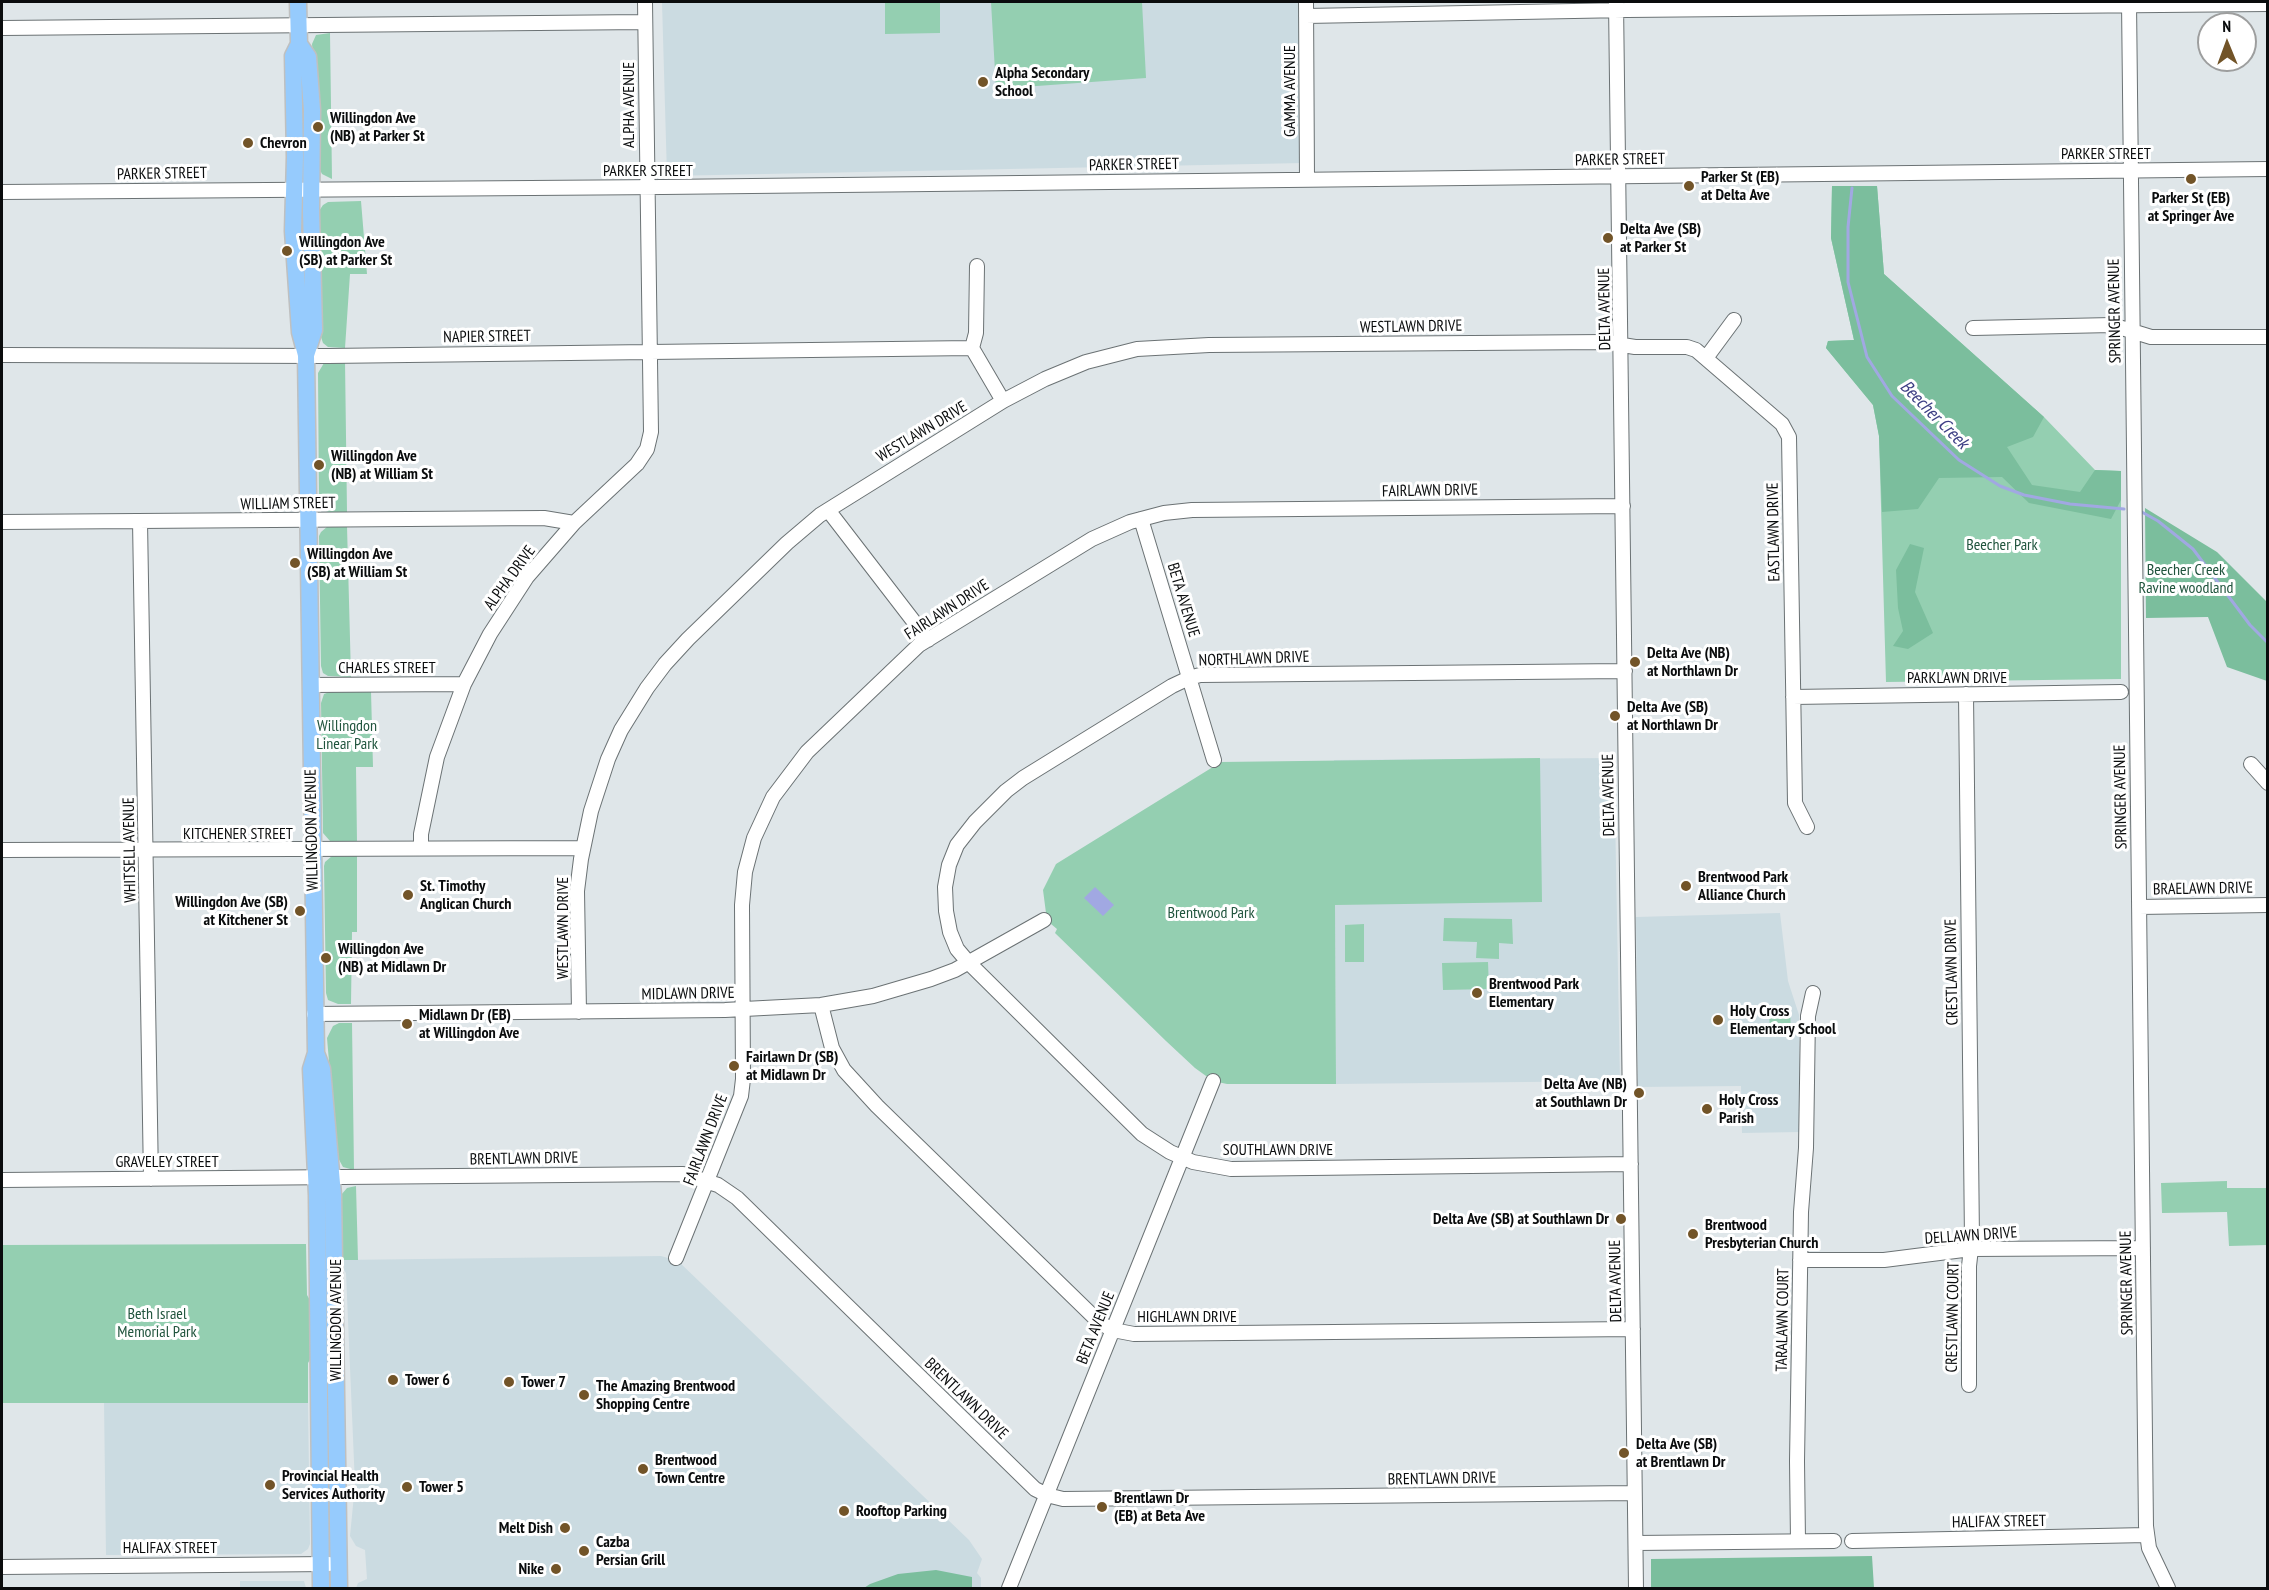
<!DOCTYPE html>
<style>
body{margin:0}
#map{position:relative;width:2269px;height:1590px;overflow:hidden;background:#dfe6e9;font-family:"PT Sans Narrow",sans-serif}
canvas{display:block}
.frame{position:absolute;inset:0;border:3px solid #0a0c0d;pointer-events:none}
.north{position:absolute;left:2197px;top:12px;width:60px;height:60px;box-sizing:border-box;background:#fff;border:2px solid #9d9e9e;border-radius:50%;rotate:359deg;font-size:16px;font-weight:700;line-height:24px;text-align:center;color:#0a0c0d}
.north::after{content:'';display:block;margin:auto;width:21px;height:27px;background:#725428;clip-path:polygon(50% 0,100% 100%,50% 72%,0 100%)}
</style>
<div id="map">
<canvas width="2269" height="1590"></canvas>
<div class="frame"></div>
<div class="north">N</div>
</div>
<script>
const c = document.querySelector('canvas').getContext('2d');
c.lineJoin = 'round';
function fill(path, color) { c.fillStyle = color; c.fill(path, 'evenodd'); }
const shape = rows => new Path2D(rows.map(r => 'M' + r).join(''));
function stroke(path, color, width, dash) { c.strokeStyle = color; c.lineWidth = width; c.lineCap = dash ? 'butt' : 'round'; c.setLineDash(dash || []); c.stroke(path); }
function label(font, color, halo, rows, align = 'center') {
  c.font = font + ' "PT Sans Narrow",sans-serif'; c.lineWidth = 6; c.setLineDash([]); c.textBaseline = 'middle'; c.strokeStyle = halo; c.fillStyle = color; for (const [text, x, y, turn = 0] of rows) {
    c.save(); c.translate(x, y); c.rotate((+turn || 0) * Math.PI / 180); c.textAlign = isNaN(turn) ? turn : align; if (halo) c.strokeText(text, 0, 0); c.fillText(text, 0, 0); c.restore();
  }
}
fill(shape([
 [662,2,1299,2,1303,163,667,176],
 [1614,758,1620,1081,1336,1084,1334,760],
 [1780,913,1788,981,1799,1015,1800,1132,1742,1133,1741,1086,1638,1087,1636,917],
 [661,1256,678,1261,969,1540,982,1559,977,1573,981,1578,981,1588,356,1588,358,1583,367,1579,365,1550,356,1546,350,1536,355,1485,346,1273,342,1267,342,1260],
 [104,1402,308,1403,310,1544,308,1549,301,1554,106,1555],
 [240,1581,304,1581,306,1588,240,1588]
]), '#cbdbe1');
fill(shape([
 [885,2,940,2,940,33,885,34],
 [991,2,1142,2,1146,78,996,89],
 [330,33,332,179,322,174,318,166,317,101,312,44,316,35],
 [1832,186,1877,186,1884,274,2044,417,2095,470,2121,471,2121,679,1886,682,1879,436,1873,405,1826,348,1828,341,1854,340,1831,238],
 [361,201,367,274,350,274,345,348,328,347,323,343,321,337,319,211,323,205,328,202],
 [345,361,347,512,329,512,323,510,319,502,318,373,324,363],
 [328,526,347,526,351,677,328,676,323,673,321,666,319,536,321,532],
 [332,691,371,691,373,767,356,767,357,842,330,841,323,833,321,703,324,694],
 [1540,758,1542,902,1335,905,1336,1084,1227,1084,1213,1081,1195,1068,1166,1041,1055,933,1057,929,1051,924,1046,913,1043,890,1056,864,1221,762],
 [357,855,357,932,352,932,351,1004,338,1004,328,1000,326,993,324,866,325,862,332,856],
 [1444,918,1512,919,1513,944,1499,943,1499,959,1476,958,1477,942,1443,941],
 [1364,924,1364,962,1345,962,1345,925],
 [1488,962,1489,989,1443,990,1442,963],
 [1769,1008,1790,1008,1791,1036,1770,1037],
 [339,1023,352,1023,354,1170,343,1167,337,1156,327,1038,333,1026],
 [2227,1181,2227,1188,2267,1188,2267,1245,2229,1246,2227,1212,2162,1213,2161,1183],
 [356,1186,358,1260,342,1260,341,1195,347,1188],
 [306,1244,307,1295,311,1302,312,1356,308,1363,308,1403,2,1403,2,1245]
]), '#94cfb1');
fill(shape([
 [1832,186,1877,186,1884,274,2044,417,2033,437,2007,447,2032,485,2080,492,2095,470,2121,471,2121,500,2111,519,2029,503,2002,477,1939,478,1918,509,1882,512,1879,436,1873,405,1826,348,1828,341,1854,340,1831,238],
 [2145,508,2217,552,2267,602,2267,681,2227,667,2208,617,2146,618],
 [1910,544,1924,548,1915,592,1933,633,1908,649,1893,646,1903,631,1898,608,1896,570],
 [1872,1556,1874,1588,1651,1588,1651,1559],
 [936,1570,972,1577,972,1588,864,1588,870,1584,898,1574]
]), '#7bbe9d');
fill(shape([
 [1095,887,1114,905,1103,916,1084,898]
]), '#a1a8e2');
stroke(shape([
 [1852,188,1848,227,1848,282,1867,357,1892,396,1959,460,2000,486,2024,495,2070,504,2124,509],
 [2140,511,2158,521,2193,549,2250,625,2268,643]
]), '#a1a8e2', 3);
const minor = shape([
 [1306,2,1307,180],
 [1616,2,1636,1588],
 [2129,2,2146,1526,2149,1548,2168,1588],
 [1306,16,1627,10,2268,4],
 [2,28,645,22],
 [2,192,663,187,2268,169],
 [977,266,976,333,972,348,1003,401],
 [1973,328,2112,325,2151,337,2268,337],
 [2,355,328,356,972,348],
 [1706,358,1734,320],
 [828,510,928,640],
 [1141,519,1214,760],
 [140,521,151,1179],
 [2,522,544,518,574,523],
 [1625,671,1200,675,1189,678,1172,686,1023,778,1006,791,975,822,957,845,949,865,945,887,946,911,950,932,957,949,968,962,1142,1134,1170,1152,1193,1162,1231,1169,1631,1164],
 [310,685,464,684],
 [1966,694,1972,1240,1969,1266,1969,1385],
 [1793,697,2121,692],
 [2251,764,2268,783],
 [421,848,421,834,437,757,464,684,490,634,527,577,574,523,637,464,647,449,651,432,645,2],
 [2,850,583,848],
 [2139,907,2268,905],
 [821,1005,832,1048,844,1070,877,1106,1100,1323,1113,1330,1134,1334,1633,1329],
 [579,1012,577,891,581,859,591,811,608,759,621,730,647,688,665,664,688,639,787,543,820,515,1003,401,1045,379,1086,362,1137,349,1209,345,1604,342,1635,347,1687,347,1696,350,1782,424,1789,437,1795,803,1807,827],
 [314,1014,725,1010,821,1005,873,996,931,979,955,970,1044,920],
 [2,1180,683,1174,718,1185,737,1198,1035,1489,1047,1495,1063,1499,1634,1493],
 [676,1258,741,1096,743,1079,742,905,745,872,754,838,773,797,807,752,919,645,1092,539,1130,522,1164,513,1192,510,1623,506],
 [1800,1260,1884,1260,1971,1249,2143,1248],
 [1798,1541,1797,1461,1801,1212,1806,1148,1808,1016,1813,993],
 [1852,1541,2147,1535],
 [1636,1543,1834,1541],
 [2,1567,329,1564],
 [1009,1588,1213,1081]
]);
const major = shape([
 [298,2,299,44,293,56,295,157,293,231,300,332,306,355,316,1053,311,1069,317,1195,321,1588],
 [299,44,308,57,312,110,311,212,314,330,306,355],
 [316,1053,322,1069,333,1195,339,1588]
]);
stroke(minor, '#6b7274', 16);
stroke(major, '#bfc0c0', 19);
stroke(minor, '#fff', 14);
stroke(major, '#96cbfd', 16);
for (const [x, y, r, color] of [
 [983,82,6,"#725428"],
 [318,127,6,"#725428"],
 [248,143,6,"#725428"],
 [2191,179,6,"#725428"],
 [1689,186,6,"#725428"],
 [1608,238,6,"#725428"],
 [287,251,6,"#725428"],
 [319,465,6,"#725428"],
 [295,563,6,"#725428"],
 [1635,662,6,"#725428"],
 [1615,716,6,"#725428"],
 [1686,886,6,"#725428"],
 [408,895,6,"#725428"],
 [300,911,6,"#725428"],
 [326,958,6,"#725428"],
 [1477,993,6,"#725428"],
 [1718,1020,6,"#725428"],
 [407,1024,6,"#725428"],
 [734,1066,6,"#725428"],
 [1639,1093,6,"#725428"],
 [1707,1109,6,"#725428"],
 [1621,1219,6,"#725428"],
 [1693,1234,6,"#725428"],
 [393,1380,6,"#725428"],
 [509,1382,6,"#725428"],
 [584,1395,6,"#725428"],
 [1624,1453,6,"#725428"],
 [643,1469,6,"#725428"],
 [270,1485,6,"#725428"],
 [407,1487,6,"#725428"],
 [1102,1507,6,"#725428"],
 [844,1511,6,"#725428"],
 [565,1528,6,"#725428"],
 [584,1551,6,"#725428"],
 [556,1569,6,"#725428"]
]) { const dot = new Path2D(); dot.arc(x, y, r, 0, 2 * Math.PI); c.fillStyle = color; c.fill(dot); stroke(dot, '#fff', 2); }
label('bold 16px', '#0a0c0d', '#fff', [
 ["Alpha Secondary",995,73],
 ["School",995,91],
 ["Willingdon Ave",330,118],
 ["(NB) at Parker St",330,136],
 ["Chevron",260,143],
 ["Parker St (EB)",1701,177],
 ["at Delta Ave",1701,195],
 ["Parker St (EB)",2191,198,"center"],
 ["at Springer Ave",2191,216,"center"],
 ["Delta Ave (SB)",1620,229],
 ["at Parker St",1620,247],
 ["Willingdon Ave",299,242],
 ["(SB) at Parker St",299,260],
 ["Willingdon Ave",331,456],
 ["(NB) at William St",331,474],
 ["Willingdon Ave",307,554],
 ["(SB) at William St",307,572],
 ["Delta Ave (NB)",1647,653],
 ["at Northlawn Dr",1647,671],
 ["Delta Ave (SB)",1627,707],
 ["at Northlawn Dr",1627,725],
 ["Brentwood Park",1698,877],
 ["Alliance Church",1698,895],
 ["St. Timothy",420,886],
 ["Anglican Church",420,904],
 ["Willingdon Ave (SB)",288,902,"right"],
 ["at Kitchener St",288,920,"right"],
 ["Willingdon Ave",338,949],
 ["(NB) at Midlawn Dr",338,967],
 ["Brentwood Park",1489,984],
 ["Elementary",1489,1002],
 ["Holy Cross",1730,1011],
 ["Elementary School",1730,1029],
 ["Midlawn Dr (EB)",419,1015],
 ["at Willingdon Ave",419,1033],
 ["Fairlawn Dr (SB)",746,1057],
 ["at Midlawn Dr",746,1075],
 ["Delta Ave (NB)",1627,1084,"right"],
 ["at Southlawn Dr",1627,1102,"right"],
 ["Holy Cross",1719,1100],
 ["Parish",1719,1118],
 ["Delta Ave (SB) at Southlawn Dr",1609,1219,"right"],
 ["Brentwood",1705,1225],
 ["Presbyterian Church",1705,1243],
 ["Tower 6",405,1380],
 ["Tower 7",521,1382],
 ["The Amazing Brentwood",596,1386],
 ["Shopping Centre",596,1404],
 ["Delta Ave (SB)",1636,1444],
 ["at Brentlawn Dr",1636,1462],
 ["Brentwood",655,1460],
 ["Town Centre",655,1478],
 ["Provincial Health",282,1476],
 ["Services Authority",282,1494],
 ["Tower 5",419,1487],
 ["Brentlawn Dr",1114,1498],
 ["(EB) at Beta Ave",1114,1516],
 ["Rooftop Parking",856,1511],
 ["Melt Dish",553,1528,"right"],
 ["Cazba",596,1542],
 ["Persian Grill",596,1560],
 ["Nike",544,1569,"right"]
], 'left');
label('16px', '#0a0c0d', '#fff', [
 ["GAMMA AVENUE",1290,91,-90],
 ["ALPHA AVENUE",629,105,-90],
 ["PARKER STREET",2106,154],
 ["PARKER STREET",1620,160,-1],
 ["PARKER STREET",1134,165,-1],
 ["PARKER STREET",648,171],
 ["PARKER STREET",162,174,-1],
 ["DELTA AVENUE",1605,309,-91],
 ["SPRINGER AVENUE",2115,311,-91],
 ["WESTLAWN DRIVE",1411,327,-1],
 ["NAPIER STREET",487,337,-1],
 ["WESTLAWN DRIVE",922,432,-31],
 ["FAIRLAWN DRIVE",1430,491,-1],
 ["WILLIAM STREET",288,504,-1],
 ["EASTLAWN DRIVE",1774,532,-91],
 ["ALPHA DRIVE",510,578,-54],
 ["BETA AVENUE",1183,600,73],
 ["FAIRLAWN DRIVE",947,610,-33],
 ["NORTHLAWN DRIVE",1254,659,-2],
 ["CHARLES STREET",387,668],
 ["PARKLAWN DRIVE",1957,678],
 ["DELTA AVENUE",1609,795,-91],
 ["SPRINGER AVENUE",2121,797,-91],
 ["WILLINGDON AVENUE",312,830,-91],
 ["KITCHENER STREET",238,834],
 ["WHITSELL AVENUE",130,850,-91],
 ["BRAELAWN DRIVE",2203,889,-1],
 ["WESTLAWN DRIVE",563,928,-90],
 ["CRESTLAWN DRIVE",1952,972,-91],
 ["MIDLAWN DRIVE",688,994,-1],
 ["FAIRLAWN DRIVE",706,1140,-69],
 ["SOUTHLAWN DRIVE",1278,1150],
 ["BRENTLAWN DRIVE",524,1159,-1],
 ["GRAVELEY STREET",167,1162],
 ["DELLAWN DRIVE",1971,1236,-4],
 ["DELTA AVENUE",1616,1281,-91],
 ["SPRINGER AVENUE",2127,1283,-91],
 ["HIGHLAWN DRIVE",1187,1317],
 ["CRESTLAWN COURT",1953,1317,-89],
 ["WILLINGDON AVENUE",336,1320,-90],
 ["TARALAWN COURT",1783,1320,-89],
 ["BETA AVENUE",1096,1328,-68],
 ["BRENTLAWN DRIVE",966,1399,44],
 ["BRENTLAWN DRIVE",1442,1479,-1],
 ["HALIFAX STREET",1999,1522,-1],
 ["HALIFAX STREET",170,1548]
]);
label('16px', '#20543d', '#fff', [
 ["Beecher Park",2002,545],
 ["Beecher Creek",2186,570],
 ["Ravine woodland",2186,588],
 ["Willingdon",347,726],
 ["Linear Park",347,744],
 ["Brentwood Park",1211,913],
 ["Beth Israel",157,1314],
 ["Memorial Park",157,1332]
]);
label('italic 18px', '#3d3f84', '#fff', [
 ["Beecher Creek",1934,415,45]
]);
</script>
